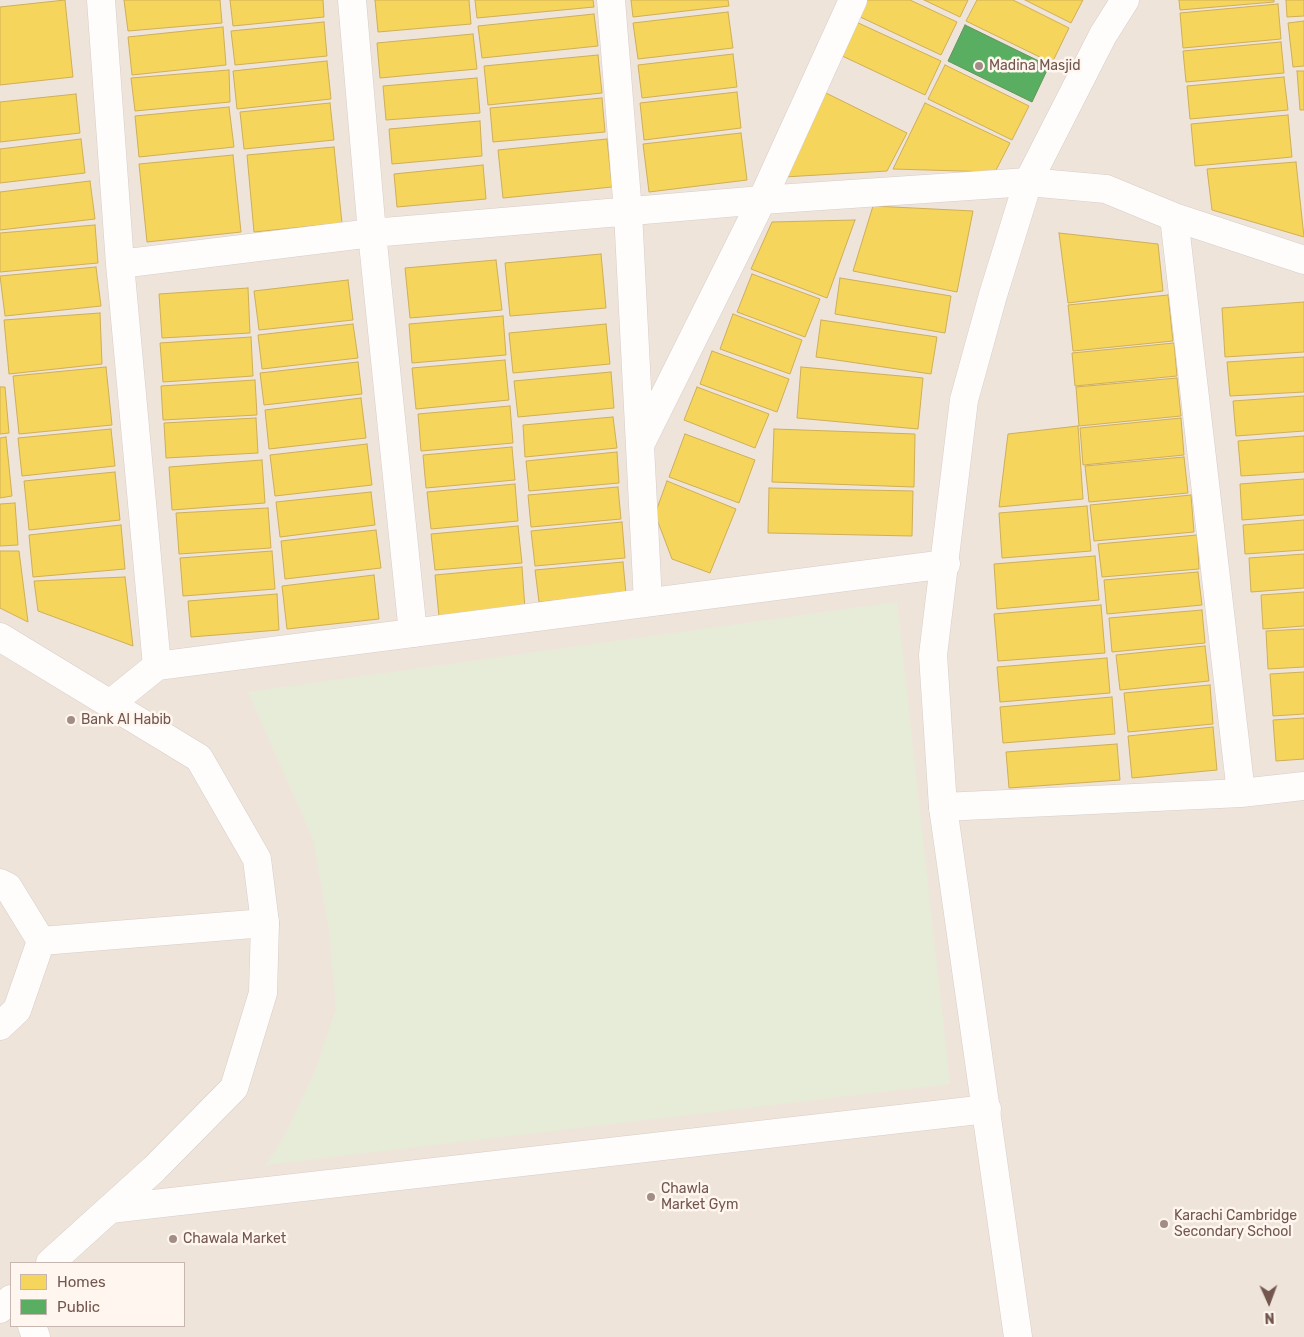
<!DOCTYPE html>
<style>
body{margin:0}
#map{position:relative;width:1304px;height:1337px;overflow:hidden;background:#f7f2ec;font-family:Rubik,sans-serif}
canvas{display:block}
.legend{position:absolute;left:10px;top:1262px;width:175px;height:65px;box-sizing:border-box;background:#fef6ef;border:1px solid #c6b6af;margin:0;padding:6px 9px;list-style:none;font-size:15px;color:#73574e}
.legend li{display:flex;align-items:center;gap:10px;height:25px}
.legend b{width:25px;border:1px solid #c6b6af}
.north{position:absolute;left:1244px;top:1277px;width:50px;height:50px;-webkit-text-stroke:4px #fef6ef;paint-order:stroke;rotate:178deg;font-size:14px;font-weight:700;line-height:20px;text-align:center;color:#73574e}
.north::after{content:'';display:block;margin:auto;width:18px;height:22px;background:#73574e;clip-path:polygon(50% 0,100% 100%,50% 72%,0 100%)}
</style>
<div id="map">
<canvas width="1304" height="1337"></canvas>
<ul class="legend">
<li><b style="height:14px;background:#f6d55c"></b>Homes</li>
<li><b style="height:14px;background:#5aae61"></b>Public</li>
</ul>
<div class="north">N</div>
</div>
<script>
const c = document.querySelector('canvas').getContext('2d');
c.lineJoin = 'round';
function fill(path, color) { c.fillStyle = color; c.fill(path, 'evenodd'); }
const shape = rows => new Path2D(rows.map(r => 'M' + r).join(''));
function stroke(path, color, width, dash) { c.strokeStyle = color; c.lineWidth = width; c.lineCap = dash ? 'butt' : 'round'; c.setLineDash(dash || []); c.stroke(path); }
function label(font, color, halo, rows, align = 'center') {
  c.font = font + ' Rubik,sans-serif'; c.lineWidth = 5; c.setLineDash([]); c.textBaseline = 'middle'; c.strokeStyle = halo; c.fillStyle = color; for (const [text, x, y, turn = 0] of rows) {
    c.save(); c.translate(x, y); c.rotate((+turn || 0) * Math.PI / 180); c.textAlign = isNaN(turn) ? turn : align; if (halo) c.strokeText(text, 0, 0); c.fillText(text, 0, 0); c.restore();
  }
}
fill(shape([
 [0,0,1304,0,1304,1337,0,1337],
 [11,1263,184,1263,184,1326,11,1326]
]), '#efe4da');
fill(shape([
 [897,602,950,1084,266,1165,283,1139,315,1071,336,1009,329,929,313,839,248,692]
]), '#e6ecd8');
const homes = shape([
 [65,0,73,77,0,85,0,7,65,0],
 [124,0,220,0,222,23,128,31,124,0],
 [230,0,323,0,324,17,233,26,230,0],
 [375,0,469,0,471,24,378,32,375,0],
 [475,0,593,0,594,7,477,18,475,0],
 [631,0,728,0,729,6,633,17,631,0],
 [863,0,910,0,957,22,941,55,856,15,863,0],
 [924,0,968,0,960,17,924,0],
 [977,0,1013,0,1069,28,1052,63,966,21,977,0],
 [1025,0,1083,0,1071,23,1025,0],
 [1179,0,1274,0,1274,2,1180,10,1179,0],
 [1286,0,1304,0,1304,16,1287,17,1286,0],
 [1278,4,1281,39,1183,48,1180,13,1278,4],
 [728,12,733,48,638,59,633,23,728,12],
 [594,14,598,46,482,58,478,26,594,14],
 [854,21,941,61,925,95,838,54,854,21],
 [1304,21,1304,66,1293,67,1288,23,1304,21],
 [324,22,327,56,235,65,231,31,324,22],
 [223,27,226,65,132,75,128,37,223,27],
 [473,34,477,69,380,78,377,43,473,34],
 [1281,42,1284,73,1186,82,1183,51,1281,42],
 [733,54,737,87,642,98,638,65,733,54],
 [598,55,602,93,488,105,484,66,598,55],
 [327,61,331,99,237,109,233,71,327,61],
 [945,65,1029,106,1012,140,928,99,945,65],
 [229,70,230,102,135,111,131,78,229,70],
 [1297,71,1304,71,1304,110,1300,110,1297,71],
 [1284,77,1288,110,1190,119,1187,86,1284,77],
 [477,78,480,113,386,120,383,86,477,78],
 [737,92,741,128,644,140,640,103,737,92],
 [826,93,907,133,887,171,784,177,826,93],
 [76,94,80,133,0,142,0,102,76,94],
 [602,98,605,132,493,142,490,108,602,98],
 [330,103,334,140,244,149,240,112,330,103],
 [925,103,1010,143,995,172,893,169,925,103],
 [229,107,234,147,139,157,135,116,229,107],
 [1288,115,1292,157,1195,166,1191,124,1288,115],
 [480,121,482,156,392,164,389,129,480,121],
 [741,133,747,180,649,192,643,144,741,133],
 [81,139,85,173,0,183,0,149,81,139],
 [607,139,612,187,503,198,498,150,607,139],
 [334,147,342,223,254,232,247,155,334,147],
 [233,155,241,232,147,242,139,164,233,155],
 [1296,162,1304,237,1212,210,1207,169,1296,162],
 [483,165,486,199,397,207,394,174,483,165],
 [90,181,95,219,0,230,0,192,90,181],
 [873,206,973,211,957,292,853,271,873,206],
 [855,220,827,298,751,269,772,222,855,220],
 [95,225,98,263,0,272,0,233,95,225],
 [1059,233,1158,244,1163,291,1068,303,1059,233],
 [601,254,606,308,510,316,505,263,601,254],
 [496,260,502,310,410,318,405,268,496,260],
 [96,267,101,306,5,316,0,276,96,267],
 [752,274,820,299,805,337,737,312,752,274],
 [840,278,951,296,945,333,835,314,840,278],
 [348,280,353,320,259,330,254,291,348,280],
 [248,288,250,333,162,338,159,294,248,288],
 [1168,295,1173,341,1073,351,1068,305,1168,295],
 [1304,302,1304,352,1225,357,1222,308,1304,302],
 [100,313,102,364,9,374,4,320,100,313],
 [733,314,802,340,790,374,720,349,733,314],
 [503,316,506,355,412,363,409,324,503,316],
 [821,320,937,337,931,374,816,357,821,320],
 [353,324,358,358,262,369,258,335,353,324],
 [606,324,610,364,513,373,509,333,606,324],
 [251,337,253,376,163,382,160,343,251,337],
 [1174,343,1177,376,1075,386,1072,353,1174,343],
 [712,351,789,379,777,412,700,384,712,351],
 [1304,357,1304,392,1230,396,1227,362,1304,357],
 [505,360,509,400,416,409,412,368,505,360],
 [358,362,362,394,264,405,260,373,358,362],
 [106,367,112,425,19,434,13,376,106,367],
 [801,367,923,378,918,429,797,418,801,367],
 [611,372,614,408,518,417,514,381,611,372],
 [1177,378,1181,416,1079,426,1076,387,1177,378],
 [255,380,257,415,163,420,161,386,255,380],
 [0,387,5,387,9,433,0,434,0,387],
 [697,387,769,414,755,448,684,420,697,387],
 [1304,396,1304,431,1236,436,1233,401,1304,396],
 [361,398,366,438,269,449,265,410,361,398],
 [510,406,513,443,421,451,418,414,510,406],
 [613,417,617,448,525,457,523,425,613,417],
 [256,418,258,453,166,458,164,423,256,418],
 [1181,418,1184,455,1083,465,1080,428,1181,418],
 [1078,426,1083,499,999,507,1008,434,1078,426],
 [111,429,115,466,22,476,18,438,111,429],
 [774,429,915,434,914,487,772,482,774,429],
 [685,434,755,460,739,503,669,477,685,434],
 [1304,436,1304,472,1241,476,1238,441,1304,436],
 [6,437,12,496,0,498,0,438,6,437],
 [367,444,372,485,275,496,270,455,367,444],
 [512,447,515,480,426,488,423,455,512,447],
 [617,452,619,483,529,491,526,461,617,452],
 [1184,457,1188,493,1089,502,1085,466,1184,457],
 [262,460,265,503,172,510,169,467,262,460],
 [115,472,120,520,29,530,24,481,115,472],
 [1304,479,1304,515,1242,520,1240,484,1304,479],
 [667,481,736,509,710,573,672,559,655,514,667,481],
 [515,484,518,521,431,529,427,492,515,484],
 [618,487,621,519,531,527,528,495,618,487],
 [769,488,913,491,912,536,768,533,769,488],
 [371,492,375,525,280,537,276,502,371,492],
 [1191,495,1194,532,1094,541,1090,505,1191,495],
 [15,503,18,545,0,546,0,504,15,503],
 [1087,506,1091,551,1002,558,999,513,1087,506],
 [268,508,271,548,179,554,176,513,268,508],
 [1304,520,1304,550,1245,554,1243,525,1304,520],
 [622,522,625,558,535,566,531,531,622,522],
 [121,525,125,569,33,577,29,535,121,525],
 [518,526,522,563,435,570,431,534,518,526],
 [376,530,381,568,285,579,281,541,376,530],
 [1197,535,1199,569,1102,577,1098,544,1197,535],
 [0,551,19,551,28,622,0,608,0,551],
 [272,551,275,589,183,596,180,558,272,551],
 [1304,554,1304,588,1251,592,1249,558,1304,554],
 [1095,556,1099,600,997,609,994,564,1095,556],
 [623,562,626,594,539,602,535,570,623,562],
 [522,567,525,609,439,617,435,575,522,567],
 [1198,572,1202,605,1107,614,1104,580,1198,572],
 [374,575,379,619,287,629,282,586,374,575],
 [125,577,133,646,38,611,34,581,125,577],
 [1304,592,1304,626,1263,629,1261,595,1304,592],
 [277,594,279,630,191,637,188,601,277,594],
 [1101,605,1105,653,998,661,994,614,1101,605],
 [1202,610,1205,643,1112,652,1109,618,1202,610],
 [1304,629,1304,667,1268,669,1266,631,1304,629],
 [1205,646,1209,681,1120,690,1116,655,1205,646],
 [1107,658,1110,693,1000,702,997,667,1107,658],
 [1304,672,1304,714,1273,716,1270,674,1304,672],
 [1210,685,1213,724,1128,732,1124,693,1210,685],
 [1112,697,1115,734,1003,743,1000,707,1112,697],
 [1304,718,1304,759,1276,761,1273,720,1304,718],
 [1213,727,1217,770,1132,778,1128,736,1213,727],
 [1117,744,1120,780,1009,788,1006,752,1117,744]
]);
fill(homes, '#f6d55c');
stroke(homes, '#cfaf58', 1);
const public = shape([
 [965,25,1049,66,1032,102,948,61,965,25]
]);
fill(public, '#5aae61');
stroke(public, '#62945b', 1);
const street = shape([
 [101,0,120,264,157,666],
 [352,0,372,233,413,633],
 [611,0,628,212,648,602],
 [1174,217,1241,793],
 [120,264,372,233,762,200,1028,182,1106,189,1174,217,1304,260],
 [640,445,762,200,853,0],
 [943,807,1241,793,1304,786],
 [0,883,8,887,41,941,17,1010,0,1026],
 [41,941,265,923],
 [110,1209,987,1109]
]);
const secondary = shape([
 [0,637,199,758,257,859,265,923,263,993,234,1088,154,1169,50,1263],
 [110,704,157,666,946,564],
 [0,1309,11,1299],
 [32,1326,36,1337],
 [1018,1337,943,807,933,655,964,400,993,295,1028,182,1103,35,1125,0]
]);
stroke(street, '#d6cdc9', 29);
stroke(secondary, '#d6cdc9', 29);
stroke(street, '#fefdfc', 28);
stroke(secondary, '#fefdfc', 28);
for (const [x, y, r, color] of [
 [979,66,5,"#a18d85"],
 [71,720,5,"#a18d85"],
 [651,1197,5,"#a18d85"],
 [1164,1224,5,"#a18d85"],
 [173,1239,5,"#a18d85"]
]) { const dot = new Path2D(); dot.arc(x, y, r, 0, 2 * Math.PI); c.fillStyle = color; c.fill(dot); stroke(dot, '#fef6ef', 2); }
label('14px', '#73574e', '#fef6ef', [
 ["Madina Masjid",989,66],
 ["Bank Al Habib",81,720],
 ["Chawla",661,1189],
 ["Market Gym",661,1205],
 ["Karachi Cambridge",1174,1216],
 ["Secondary School",1174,1232],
 ["Chawala Market",183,1239]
], 'left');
</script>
